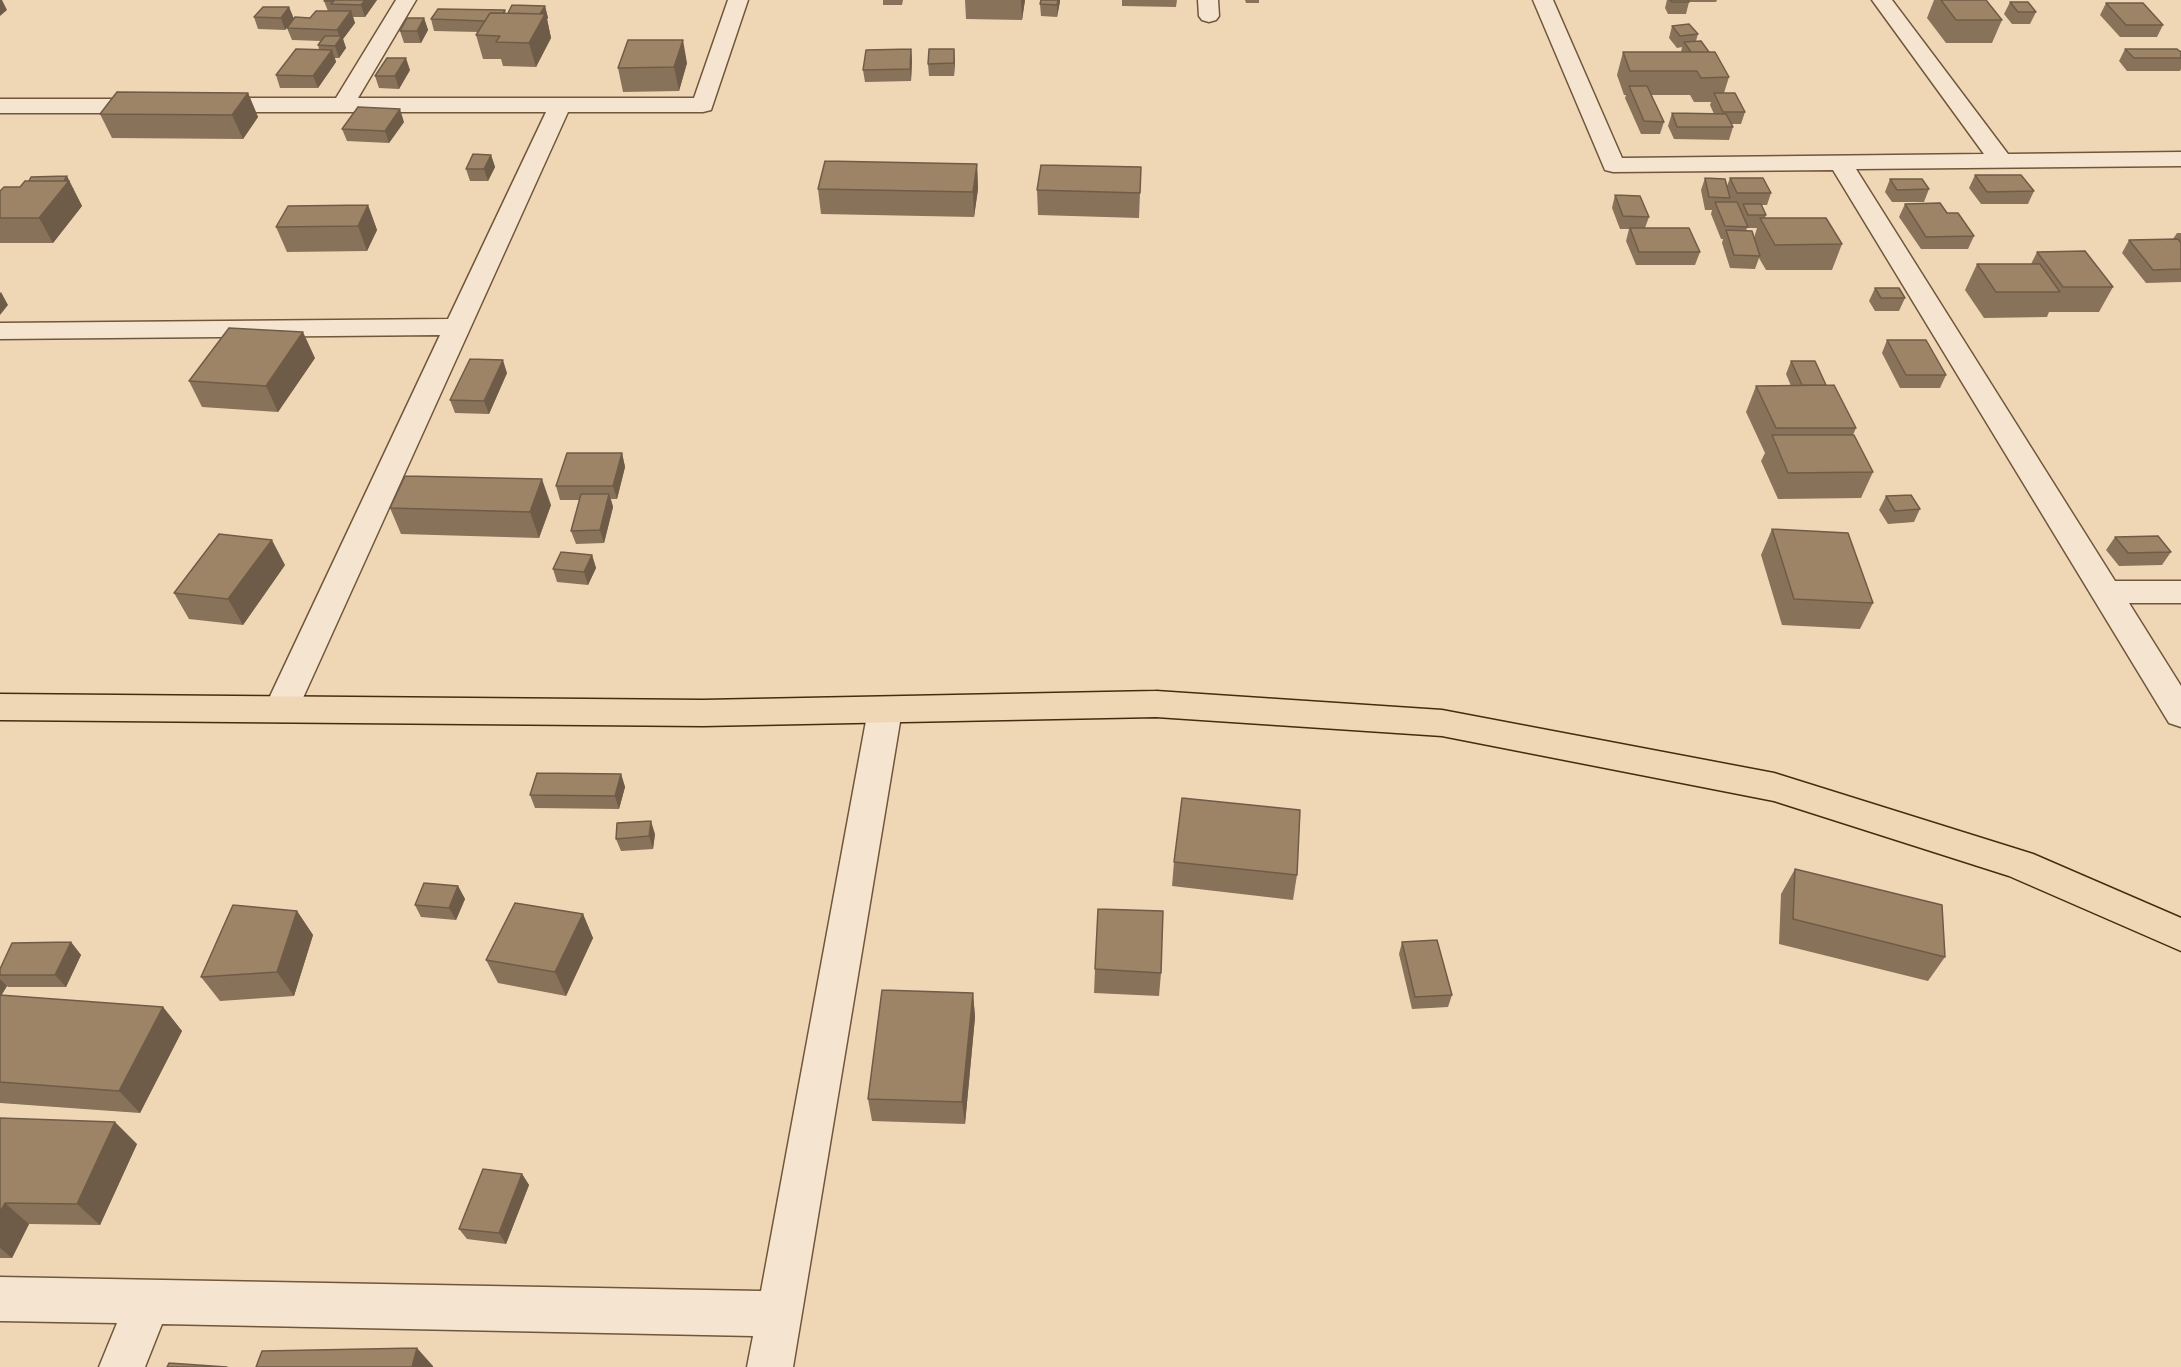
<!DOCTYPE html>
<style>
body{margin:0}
canvas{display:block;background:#efd7b6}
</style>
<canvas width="2181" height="1367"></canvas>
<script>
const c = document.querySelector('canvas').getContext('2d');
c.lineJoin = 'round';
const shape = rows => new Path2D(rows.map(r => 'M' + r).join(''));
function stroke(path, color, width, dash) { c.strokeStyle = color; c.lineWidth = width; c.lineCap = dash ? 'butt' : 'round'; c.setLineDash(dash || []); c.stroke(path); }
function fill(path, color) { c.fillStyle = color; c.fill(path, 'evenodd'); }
const minor = shape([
 [396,0,416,0,358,98,694,98,728,0,748,0,711,110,703,112,568,112,298,709,293,718,281,722,269,718,264,709,440,335,0,339,0,323,448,319,546,112,209,112,201,110,198,105,201,100,209,98,336,98,396,0],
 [1198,0,1218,0,1219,16,1216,20,1209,22,1202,20,1199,16,1198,0],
 [1533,0,1553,0,1622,158,1984,154,1872,0,1892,0,2008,154,2181,152,2181,166,1856,169,2115,581,2181,581,2181,603,2129,603,2181,686,2181,727,2169,723,1833,170,1613,172,1605,170,1533,0],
 [0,99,151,99,159,101,162,106,159,111,151,113,0,113,0,99],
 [885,697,897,701,902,710,793,1367,747,1367,753,1336,162,1324,145,1367,99,1367,117,1323,0,1321,0,1277,761,1291,868,710,873,701,885,697]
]);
const major = shape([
 [1156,691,1442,710,1774,773,2033,854,2181,918,2181,951,2009,876,1774,801,1442,736,1156,717,703,726,0,720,0,694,703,700,1156,691]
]);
stroke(minor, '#70563a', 3);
stroke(major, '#462b11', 3);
fill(minor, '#f5e5d0');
fill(major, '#efd7b6');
fill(shape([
 [325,0,377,0,365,17,353,17,355,23,343,39,346,48,339,58,335,58,336,62,318,88,280,88,276,75,319,49,318,45,321,41,292,40,287,28,328,11,324,1],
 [883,0,903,0,902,5,883,5],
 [965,0,1025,0,1022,20,966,19],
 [1041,0,1060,0,1057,17,1041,16,1040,4],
 [1122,0,1177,0,1176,7,1122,6],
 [1245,0,1259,0,1259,3,1246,3],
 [1667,0,1717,0,1716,2,1689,2,1686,14,1668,14,1665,8],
 [1934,0,1986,0,2002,20,1992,43,1946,43,1927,18],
 [2010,2,2036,12,2030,24,2012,24,2004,14],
 [2106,3,2163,25,2157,37,2120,37,2100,15],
 [545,6,548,18,547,19,551,38,536,67,503,66,501,59,483,59,476,35,478,32,434,31,431,19,505,10,506,13,508,13],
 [289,7,294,19,285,30,258,29,254,17],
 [424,18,428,30,421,43,404,43,400,31],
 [1672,26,1698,34,1696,41,1729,77,1724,93,1745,112,1741,124,1732,124,1733,127,1729,140,1674,139,1668,126,1672,113,1714,114,1710,105,1711,102,1694,102,1690,95,1651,95,1664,122,1660,134,1641,134,1625,98,1626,95,1624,95,1617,75,1623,52,1681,52,1682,47,1677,48,1669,38],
 [911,49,912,61,911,81,865,82,863,70],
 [2125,49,2181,52,2181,69,2180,71,2127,71,2119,61],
 [955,61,954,76,929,76,928,64],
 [687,63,679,91,623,92,618,68],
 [410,70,399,89,379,88,375,76],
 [248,93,258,117,243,139,112,138,100,114],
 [404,122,389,143,347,141,342,129],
 [491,155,495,167,488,181,470,181,466,169],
 [977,164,978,189,974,217,821,214,818,189],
 [1141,167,1139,218,1038,215,1037,190],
 [1975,175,2034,191,2028,204,1981,204,1969,188],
 [1705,178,1727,186,1730,178,1771,193,1767,205,1761,205,1766,215,1765,218,1842,244,1832,270,1766,270,1759,258,1755,269,1730,268,1722,243,1723,239,1721,239,1711,214,1712,210,1705,210,1701,190],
 [1747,228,1757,228,1754,238,1746,231],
 [1890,179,1929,189,1924,202,1892,202,1885,192],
 [74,188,73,189,82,206,53,243,0,243,0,191],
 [1615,195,1649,217,1645,228,1700,252,1695,265,1636,265,1626,241,1629,229,1620,229,1612,208],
 [1905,204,1947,213,1974,236,1968,249,1921,249,1899,217],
 [368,205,377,230,367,251,287,252,276,227],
 [2177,233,2181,233,2181,282,2146,283,2122,253,2129,240,2173,239],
 [2037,252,2113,287,2099,312,2049,312,2047,317,1984,318,1965,290,1977,264,2031,264],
 [1875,288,1905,298,1899,311,1875,311,1869,301],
 [1887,340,1946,375,1940,388,1900,388,1882,353],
 [315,358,278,412,202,407,189,381],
 [1791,361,1826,385,1856,428,1853,435,1873,472,1861,498,1778,499,1761,461,1765,453,1746,412,1756,386,1791,386,1786,374],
 [507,373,489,414,455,413,450,400],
 [622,453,625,467,617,499,611,499,613,507,604,543,576,544,571,531,580,500,560,500,556,486],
 [1886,496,1920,509,1914,522,1888,524,1879,510],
 [551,505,539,538,401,534,390,508],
 [1772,529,1873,603,1860,629,1782,625,1761,555],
 [2115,537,2171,552,2162,565,2119,566,2106,550],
 [592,555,596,568,588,585,557,582,553,569],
 [285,565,243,625,189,619,174,593],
 [621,774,625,787,619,809,535,808,530,795],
 [655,834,653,849,621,851,616,839],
 [1174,862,1297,875,1293,900,1172,886],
 [1795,869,1945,957,1928,981,1779,944,1781,894],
 [458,886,465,899,456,920,421,917,415,905],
 [297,911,313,935,294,996,220,1001,201,977],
 [583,914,593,938,566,996,498,983,486,960],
 [71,942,81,955,66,987,8,987,7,986,1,996,163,1007,182,1031,140,1113,0,1103,0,969],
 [1402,942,1452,995,1448,1007,1412,1009,1399,954],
 [1095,969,1161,973,1159,996,1094,993],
 [973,993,975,1017,965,1124,872,1121,868,1099],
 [0,1118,137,1144,100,1225,29,1224,12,1258,0,1258],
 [522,1174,529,1185,506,1244,467,1239,459,1229]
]), '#887259');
fill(shape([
 [0,0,2,0,7,10,0,16],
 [365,0,377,0,365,17,361,5],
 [1021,0,1025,0,1022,20],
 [1058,0,1060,0,1060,2,1057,17,1057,5],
 [545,6,548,18,547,19,551,38,536,67,529,43,538,18],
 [289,7,294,19,285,30,281,18],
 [351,11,355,23,343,39,346,48,339,58,335,46,340,38,337,30],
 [424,18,428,30,421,43,417,31],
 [683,40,687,63,679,91,674,67],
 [911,49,912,61,911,81,910,69],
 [954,49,955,61,954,76],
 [332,50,336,62,318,88,313,76],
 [406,58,410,70,399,89,395,76],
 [248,93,258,117,243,139,232,115],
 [400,109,404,122,389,143,385,131],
 [491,155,495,167,488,181,484,169],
 [977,164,978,189,974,217,973,192],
 [67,176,82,206,53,243,39,218],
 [368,205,377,230,367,251,358,226],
 [1,292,8,305,0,315,0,293],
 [303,332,315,358,278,412,266,386],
 [503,360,507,373,489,414,484,401],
 [622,453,625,467,617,499,613,486],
 [542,479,551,505,539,538,530,512],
 [609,494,613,507,604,543,600,530],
 [272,540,285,565,243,625,228,599],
 [592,555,596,568,588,585,584,572],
 [621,774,625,787,619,809,615,796],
 [651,821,655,834,653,849,649,836],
 [458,886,465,899,456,920,449,908],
 [297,911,313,935,294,996,277,972],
 [583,914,593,938,566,996,555,972],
 [71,942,81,955,66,987,55,975],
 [0,979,7,986,0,997],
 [973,993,975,1017,965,1124,962,1102],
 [163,1007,182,1031,140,1113,119,1091],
 [115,1122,137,1144,100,1225,77,1204],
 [522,1174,529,1185,506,1244,499,1233],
 [5,1203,29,1224,12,1258,0,1248,0,1212],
 [417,1348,433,1366,433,1367,412,1367]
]), '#6f5c48');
const building = shape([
 [325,0,365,0,361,5,331,4,334,1,324,1,325,0],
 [1041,0,1058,0,1057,5,1040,4,1041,0],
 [1670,0,1688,0,1689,2,1672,2,1670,0],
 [1941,0,1986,0,2002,20,1956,20,1941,0],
 [2010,2,2028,2,2036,12,2018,12,2010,2],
 [2106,3,2143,3,2163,25,2126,25,2106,3],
 [512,5,545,6,540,14,508,13,512,5],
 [263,7,289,7,281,18,254,17,263,7],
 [438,9,505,10,503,13,490,13,485,21,431,19,438,9],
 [316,11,351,11,337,30,287,28,295,17,310,18,316,11],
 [490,13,545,14,529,43,496,42,500,36,476,35,490,13],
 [407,18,424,18,417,31,400,31,407,18],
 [1689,24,1698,34,1680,36,1672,26,1689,24],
 [325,36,342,36,335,46,318,45,325,36],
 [628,40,683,40,674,67,618,68,628,40],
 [1701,41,1709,52,1691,52,1684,42,1701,41],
 [296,49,332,50,313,76,276,75,296,49],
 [911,49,910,69,863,70,866,50,911,49],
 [929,49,954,49,954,63,928,64,929,49],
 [2125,49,2177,49,2181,52,2181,58,2134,58,2125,49],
 [1623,52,1715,52,1729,77,1701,78,1697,71,1630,71,1623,52],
 [387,58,406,58,395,76,375,76,387,58],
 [1629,86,1647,86,1664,122,1644,121,1629,86],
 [117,92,248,93,232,115,100,114,117,92],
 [1714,93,1735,93,1745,112,1723,112,1714,93],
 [358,107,400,109,385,131,342,129,358,107],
 [1672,113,1726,114,1733,127,1677,127,1672,113],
 [473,154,491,155,484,169,466,169,473,154],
 [825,161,977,164,973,192,818,189,825,161],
 [1041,165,1141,167,1140,193,1037,190,1041,165],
 [1975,175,2021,175,2034,191,1987,192,1975,175],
 [67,176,64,181,29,181,31,177,67,176],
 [1705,178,1725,179,1730,198,1709,197,1705,178],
 [1730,178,1763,178,1771,193,1737,193,1730,178],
 [1890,179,1922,179,1929,189,1897,190,1890,179],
 [25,181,69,181,39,218,0,218,0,191,4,187,20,187,25,181],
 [1615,195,1640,196,1649,217,1623,216,1615,195],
 [1715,202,1737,202,1748,227,1725,226,1715,202],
 [1940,203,1947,213,1958,213,1974,236,1926,237,1905,204,1940,203],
 [1743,204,1761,204,1766,215,1748,215,1743,204],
 [368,205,358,226,276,227,288,206,368,205],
 [1760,218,1826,218,1842,244,1775,245,1760,218],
 [1630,228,1689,228,1700,252,1639,252,1630,228],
 [1726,230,1752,231,1760,256,1734,255,1726,230],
 [2178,239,2181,243,2181,269,2153,270,2129,240,2178,239],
 [2085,251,2113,287,2063,287,2037,252,2085,251],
 [1977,264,2040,264,2060,292,1996,292,1977,264],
 [1875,288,1899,288,1905,298,1881,298,1875,288],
 [229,328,303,332,266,386,189,381,229,328],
 [1887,340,1926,340,1946,375,1906,375,1887,340],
 [470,359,503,360,484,401,450,400,470,359],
 [1791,361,1815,361,1826,385,1802,385,1791,361],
 [1834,385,1856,428,1776,428,1756,386,1834,385],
 [1772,435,1854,435,1873,472,1788,473,1772,435],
 [567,453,622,453,613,486,556,486,567,453],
 [405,476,542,479,530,512,390,508,405,476],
 [581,494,609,494,600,530,571,531,581,494],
 [1911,495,1920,509,1895,511,1886,496,1911,495],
 [1772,529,1848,533,1873,603,1794,599,1772,529],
 [219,534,272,540,228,599,174,593,219,534],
 [2158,536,2171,552,2128,553,2115,537,2158,536],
 [561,552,592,555,584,572,553,569,561,552],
 [537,773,621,774,615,796,530,795,537,773],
 [1182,798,1300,810,1297,875,1174,862,1182,798],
 [651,821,649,836,616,839,617,823,651,821],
 [1795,869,1942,905,1945,957,1793,919,1795,869],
 [424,883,458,886,449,908,415,905,424,883],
 [515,903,583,914,555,972,486,960,515,903],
 [233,905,297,911,277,972,201,977,233,905],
 [1098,909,1163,911,1161,973,1095,969,1098,909],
 [1437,940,1452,995,1415,997,1402,942,1437,940],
 [71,942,55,975,0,975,0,969,12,943,71,942],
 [882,990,973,993,962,1102,868,1099,882,990],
 [0,995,163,1007,119,1091,0,1082,0,995],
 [0,1118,115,1122,77,1204,5,1203,0,1212,0,1118],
 [483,1169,522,1174,499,1233,459,1229,483,1169],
 [417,1348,412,1367,256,1367,262,1351,417,1348],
 [169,1363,227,1367,167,1367,169,1363]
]);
fill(building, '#9e8467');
stroke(building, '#6f5c48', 1.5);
</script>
